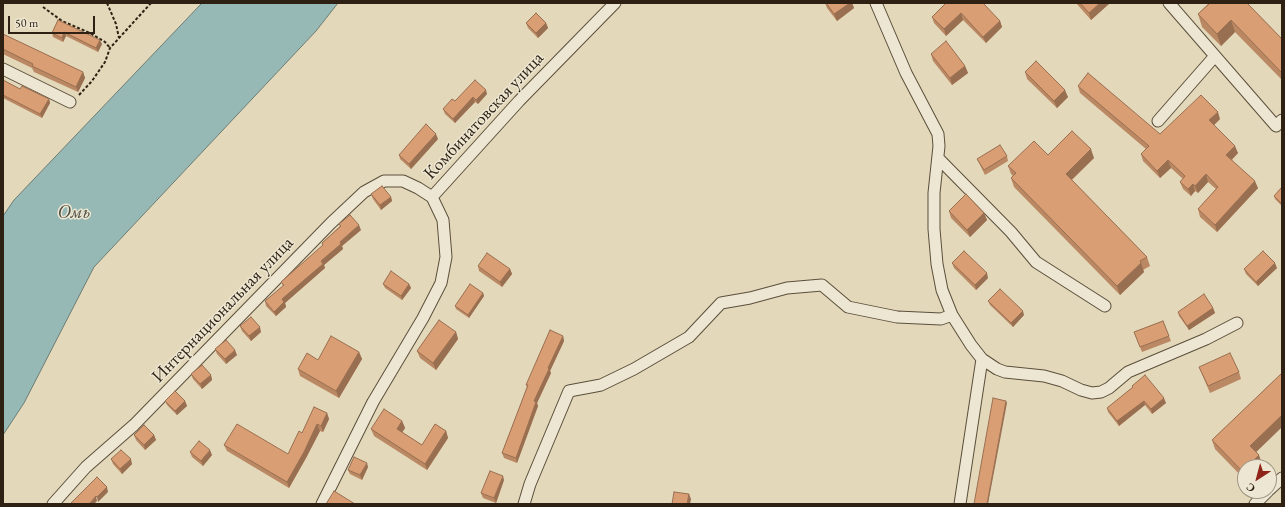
<!DOCTYPE html>
<meta charset="utf-8">
<style>
body{margin:0}
#map{position:relative;width:1285px;height:507px;overflow:hidden;background:#e3d8b9;font-family:"EB Garamond",serif}
canvas{display:block}
.frame{position:absolute;inset:0;border:4px solid #2e2113;pointer-events:none}
.north{position:absolute;left:1237px;top:459px;width:40px;height:40px;box-sizing:border-box;background:#ede6d2;border:1px solid #a19786;border-radius:50%;rotate:216deg;font-size:11px;font-weight:700;line-height:16px;text-align:center;color:#2e2113}
.north::after{content:'';display:block;margin:auto;width:14px;height:18px;background:#8f2418;clip-path:polygon(50% 0,100% 100%,50% 72%,0 100%)}
.scale{position:absolute;left:8px;top:16px;width:87px;height:18px;box-sizing:border-box;border:2px solid #2e2113;border-top:0;padding-left:5px;font-size:12px;line-height:14px;white-space:nowrap;color:#2e2113;-webkit-text-stroke:3px #ede6d2;paint-order:stroke}
</style>
<div id="map">
<canvas width="1285" height="507"></canvas>
<div class="frame"></div>
<div class="north">С</div>
<div class="scale">50 m</div>
</div>
<script>
const c = document.querySelector('canvas').getContext('2d');
c.lineJoin = 'round';
function fill(path, color) { c.fillStyle = color; c.fill(path, 'evenodd'); }
const shape = rows => new Path2D(rows.map(r => 'M' + r).join(''));
function stroke(path, color, width, dash) { c.strokeStyle = color; c.lineWidth = width; c.lineCap = dash ? 'butt' : 'round'; c.setLineDash(dash || []); c.stroke(path); }
function label(font, color, halo, rows, align = 'center') {
  c.font = font + ' "EB Garamond",serif'; c.lineWidth = 3; c.setLineDash([]); c.textBaseline = 'middle'; c.strokeStyle = halo; c.fillStyle = color; for (const [text, x, y, turn = 0] of rows) {
    c.save(); c.translate(x, y); c.rotate((+turn || 0) * Math.PI / 180); c.textAlign = isNaN(turn) ? turn : align; if (halo) c.strokeText(text, 0, 0); c.fillText(text, 0, 0); c.restore();
  }
}
const water = shape([
 [202,3,338,3,316,31,94,267,24,403,3,435,3,216,14,200,202,3]
]);
fill(water, '#96b9b5');
stroke(water, '#6c7c74', 1);
const minor = shape([
 [876,3,906,73,938,134,939,146,934,193,934,229,937,264,942,290,952,315,971,345,982,359,997,369,1005,372,1044,376,1062,381,1081,390,1092,393,1101,392,1109,388,1128,372,1206,339,1237,323],
 [1169,3,1276,126,1282,120],
 [3,69,70,102],
 [1158,121,1215,56],
 [939,159,1011,232,1036,262,1105,306],
 [432,197,519,101,615,3],
 [1269,490,1282,478],
 [53,504,86,467,134,425,331,223,364,192,384,181,403,181,418,188,432,197],
 [322,504,373,402,423,318,441,283,446,257,443,220,432,197],
 [524,504,530,484,569,391,601,385,634,369,689,337,721,303,750,298,787,288,822,285,848,307,897,317,941,319,952,315],
 [960,504,982,359],
 [1255,504,1268,491]
]);
stroke(minor, '#5b4f3c', 13);
stroke(shape([
 [107,3,116,24,119,38],
 [43,7,62,21,90,33,105,42,110,48],
 [79,95,92,81,105,62,110,48,151,3]
]), '#2e2113', 2, [3, 2]);
stroke(minor, '#ede6d2', 11);
fill(shape([
 [825,3,852,3,854,8,837,21,827,8],
 [946,3,1000,21,1002,27,986,43,963,20,946,36,934,23,932,17],
 [1076,3,1110,3,1091,20],
 [1207,3,1247,3,1282,39,1282,80,1235,32,1221,46,1202,27,1198,14,1208,4],
 [58,20,102,44,98,52,66,36,63,42,53,37,52,33],
 [526,23,546,23,548,28,538,38,528,28],
 [3,34,83,72,85,78,78,92,34,72,32,68,3,54],
 [931,54,965,66,968,73,952,85,933,61],
 [1025,72,1068,97,1057,108,1027,79],
 [3,80,20,89,49,99,50,103,42,118,3,98],
 [1078,86,1160,134,1220,119,1214,125,1238,153,1232,160,1258,188,1217,232,1200,217,1198,209,1216,189,1208,182,1198,193,1195,191,1191,196,1183,189,1180,182,1183,179,1171,168,1160,178,1143,161,1141,154,1146,149,1080,93],
 [487,94,478,104,475,102,455,123,445,114,443,109,455,101],
 [438,139,411,169,400,159,399,155],
 [1048,155,1094,158,1072,180,1147,257,1150,266,1143,270,1144,272,1120,295,1014,187,1011,178,1013,176,1011,174,1008,166],
 [1007,156,1008,161,985,175,977,159],
 [1282,187,1282,206,1275,199,1274,196],
 [371,194,391,197,392,201,381,210,373,199],
 [949,211,984,213,987,220,970,237,951,218],
 [339,224,361,230,342,246,343,249,324,265,325,268,285,303,286,307,276,316,266,306,265,301,283,286,281,282,323,246,322,243,340,226],
 [952,263,988,278,976,290,954,268],
 [478,266,510,269,512,274,502,287,479,271],
 [1277,268,1258,286,1246,274,1244,269],
 [383,284,409,284,411,288,402,300,385,288],
 [483,293,484,296,469,318,456,309,455,306],
 [988,301,1024,315,1013,327,990,305],
 [1213,308,1215,313,1189,330,1179,316,1178,312],
 [1163,321,1171,341,1142,352,1134,332],
 [240,326,261,332,251,341,242,331],
 [456,332,458,339,436,370,420,358,417,351],
 [563,336,564,341,550,371,551,373,537,403,538,406,517,463,504,458,502,453,527,387,526,385],
 [215,349,237,355,226,364,217,354],
 [359,352,362,359,339,398,300,376,298,369,318,360],
 [1199,367,1239,372,1241,379,1210,393],
 [1282,373,1282,427,1256,452,1262,464,1259,467,1245,467,1245,480,1215,449,1212,440],
 [191,374,211,375,212,380,202,389,193,379],
 [1132,386,1166,403,1152,414,1145,405,1119,426,1108,412,1107,408,1132,388],
 [165,401,185,401,187,406,177,415,167,405],
 [327,413,329,419,323,432,320,431,306,458,289,488,227,451,224,445,288,454],
 [402,421,405,428,402,432,422,445,446,431,448,438,427,470,374,436,371,429],
 [134,435,154,435,156,440,145,450,136,440],
 [190,452,212,455,203,466,192,457],
 [111,459,132,464,122,474,113,464],
 [368,467,362,480,350,474,348,470],
 [504,480,496,503,483,498,481,493]
]), '#bb8864');
fill(shape([
 [850,3,852,3,854,8,837,21,834,14],
 [1100,3,1110,3,1091,20,1089,13],
 [961,13,963,20,946,36,944,29],
 [1231,20,1235,32,1221,46,1217,34],
 [1000,21,1002,27,986,43,983,37],
 [546,23,548,28,538,38,536,33],
 [64,32,66,36,63,42,62,38],
 [100,40,102,44,98,52,96,48],
 [965,66,968,73,952,85,950,78],
 [83,72,85,78,78,92,76,87],
 [486,90,487,94,478,104,476,100],
 [1065,90,1068,97,1057,108,1054,101],
 [473,97,475,102,455,123,453,119],
 [49,99,50,103,42,118,40,114],
 [1218,112,1220,119,1212,127,1209,120],
 [436,134,438,139,411,169,409,164],
 [1235,146,1238,153,1229,162,1226,155],
 [1091,149,1094,158,1069,182,1066,174],
 [1168,160,1171,168,1160,178,1157,171],
 [1206,174,1208,182,1198,193,1195,186],
 [1255,181,1258,188,1217,232,1215,225],
 [1193,184,1195,191,1191,196,1188,189],
 [391,197,392,201,381,210,380,205],
 [984,213,987,220,970,237,967,230],
 [359,225,361,230,342,246,343,249,324,265,325,268,285,303,286,307,276,316,274,312,282,299,321,261,340,242],
 [1141,263,1144,272,1120,295,1117,286],
 [1275,263,1277,268,1258,286,1256,282],
 [510,269,512,274,502,287,500,282],
 [987,273,988,278,976,290,975,285],
 [409,284,411,288,402,300,401,296],
 [483,293,484,296,469,318,468,315],
 [1213,308,1215,313,1189,330,1187,326],
 [1023,311,1024,315,1013,327,1011,323],
 [260,327,261,332,251,341,249,336],
 [456,332,458,339,436,370,433,363],
 [563,336,564,341,550,371,551,373,537,403,538,406,517,463,516,458,534,401,548,368],
 [235,350,237,355,226,364,225,359],
 [359,352,362,359,339,398,336,391],
 [211,375,212,380,202,389,200,384],
 [1164,398,1166,403,1152,414,1151,409],
 [185,401,187,406,177,415,175,411],
 [1006,401,1007,403,988,504,987,504],
 [1144,401,1145,405,1119,426,1117,421],
 [327,413,329,419,323,432,321,426],
 [1282,415,1282,427,1253,455,1250,446],
 [402,421,405,428,400,436,397,429],
 [317,424,320,431,306,458,289,488,287,482],
 [446,431,448,438,427,470,425,464],
 [154,435,156,440,145,450,144,445],
 [210,450,212,455,203,466,201,461],
 [1259,455,1262,464,1259,467,1247,467],
 [131,459,132,464,122,474,120,469],
 [367,463,368,467,362,480,360,475],
 [1245,469,1245,479,1242,471],
 [503,476,504,480,496,503,494,498],
 [107,487,108,492,98,502,97,497],
 [689,494,691,499,690,504,687,504],
 [96,496,97,501,94,504,89,504]
]), '#996f51');
const building = shape([
 [826,3,850,3,834,14,826,3],
 [946,3,983,3,1000,21,983,37,961,13,944,29,932,17,946,3],
 [1080,3,1100,3,1089,13,1080,3],
 [1210,3,1247,3,1282,39,1282,73,1231,20,1217,34,1198,14,1210,3],
 [536,13,546,23,536,33,526,23,536,13],
 [58,20,100,40,96,48,64,32,62,38,52,33,58,20],
 [3,34,83,72,76,87,32,66,33,64,3,49,3,34],
 [946,41,965,66,950,78,931,54,946,41],
 [1036,61,1065,90,1054,101,1025,72,1036,61],
 [1088,73,1160,134,1201,95,1218,112,1209,120,1235,146,1226,155,1255,181,1215,225,1198,209,1218,187,1206,174,1195,186,1193,184,1188,189,1180,182,1185,176,1168,160,1157,171,1141,154,1149,146,1078,86,1088,73],
 [3,80,20,89,22,86,49,99,40,114,3,95,3,80],
 [475,80,486,90,476,100,473,97,453,119,443,109,452,99,455,101,475,80],
 [426,124,436,134,409,164,399,155,426,124],
 [1072,131,1091,149,1066,174,1147,257,1140,261,1141,263,1117,286,1011,178,1016,173,1008,166,1034,141,1048,155,1072,131],
 [1000,145,1007,156,984,170,977,159,1000,145],
 [382,186,391,197,380,205,371,194,382,186],
 [1282,187,1282,204,1274,196,1282,187],
 [966,194,984,213,967,230,949,211,966,194],
 [350,215,359,225,340,242,341,244,321,261,323,264,282,299,284,302,274,312,265,301,284,285,281,282,323,245,322,243,341,226,339,224,350,215],
 [964,251,987,273,975,285,952,263,964,251],
 [1263,251,1275,263,1256,282,1244,269,1263,251],
 [487,253,510,269,500,282,478,266,487,253],
 [391,271,409,284,401,296,383,284,391,271],
 [470,284,483,293,468,315,455,306,470,284],
 [1000,289,1023,311,1011,323,988,301,1000,289],
 [1204,294,1213,308,1187,326,1178,312,1204,294],
 [251,317,260,327,249,336,240,326,251,317],
 [439,320,456,332,433,363,417,351,439,320],
 [1163,321,1169,336,1140,347,1134,332,1163,321],
 [550,330,563,336,548,368,549,369,534,401,536,402,516,458,502,453,528,385,526,385,550,330],
 [331,336,359,352,336,391,298,369,307,353,318,360,331,336],
 [226,340,235,350,225,359,215,349,226,340],
 [1230,353,1239,372,1208,386,1199,367,1230,353],
 [202,365,211,375,200,384,191,374,202,365],
 [1282,373,1282,415,1250,446,1259,455,1247,467,1245,467,1245,469,1242,471,1212,440,1282,373],
 [1145,375,1164,398,1151,409,1144,401,1117,421,1107,408,1133,387,1132,386,1145,375],
 [175,391,185,401,175,411,165,401,175,391],
 [993,398,1006,401,987,504,974,504,993,398],
 [314,407,327,413,321,426,317,424,304,452,287,482,224,445,237,424,288,454,299,431,302,433,314,407],
 [384,409,402,421,397,429,422,445,435,424,446,431,425,464,371,429,384,409],
 [144,425,154,435,144,445,134,435,144,425],
 [199,441,210,450,201,461,190,452,199,441],
 [121,450,131,459,120,469,111,459,121,450],
 [354,457,367,463,360,475,348,470,354,457],
 [490,471,503,476,494,498,481,493,490,471],
 [97,477,107,487,97,497,96,496,89,504,70,504,97,477],
 [334,491,355,504,326,504,334,491],
 [674,492,689,494,687,504,672,504,674,492]
]);
fill(building, '#da9e74');
stroke(building, '#996f51', 1);
label('18px', '#2e2113', '#ede6d2', [
 ["Комбинатовская улица",484,116,-47],
 ["Интернациональная улица",223,310,-46]
]);
label('italic 19px', '#4d4f44', '#ede6d2', [
 ["Омь",74,213]
]);
</script>
